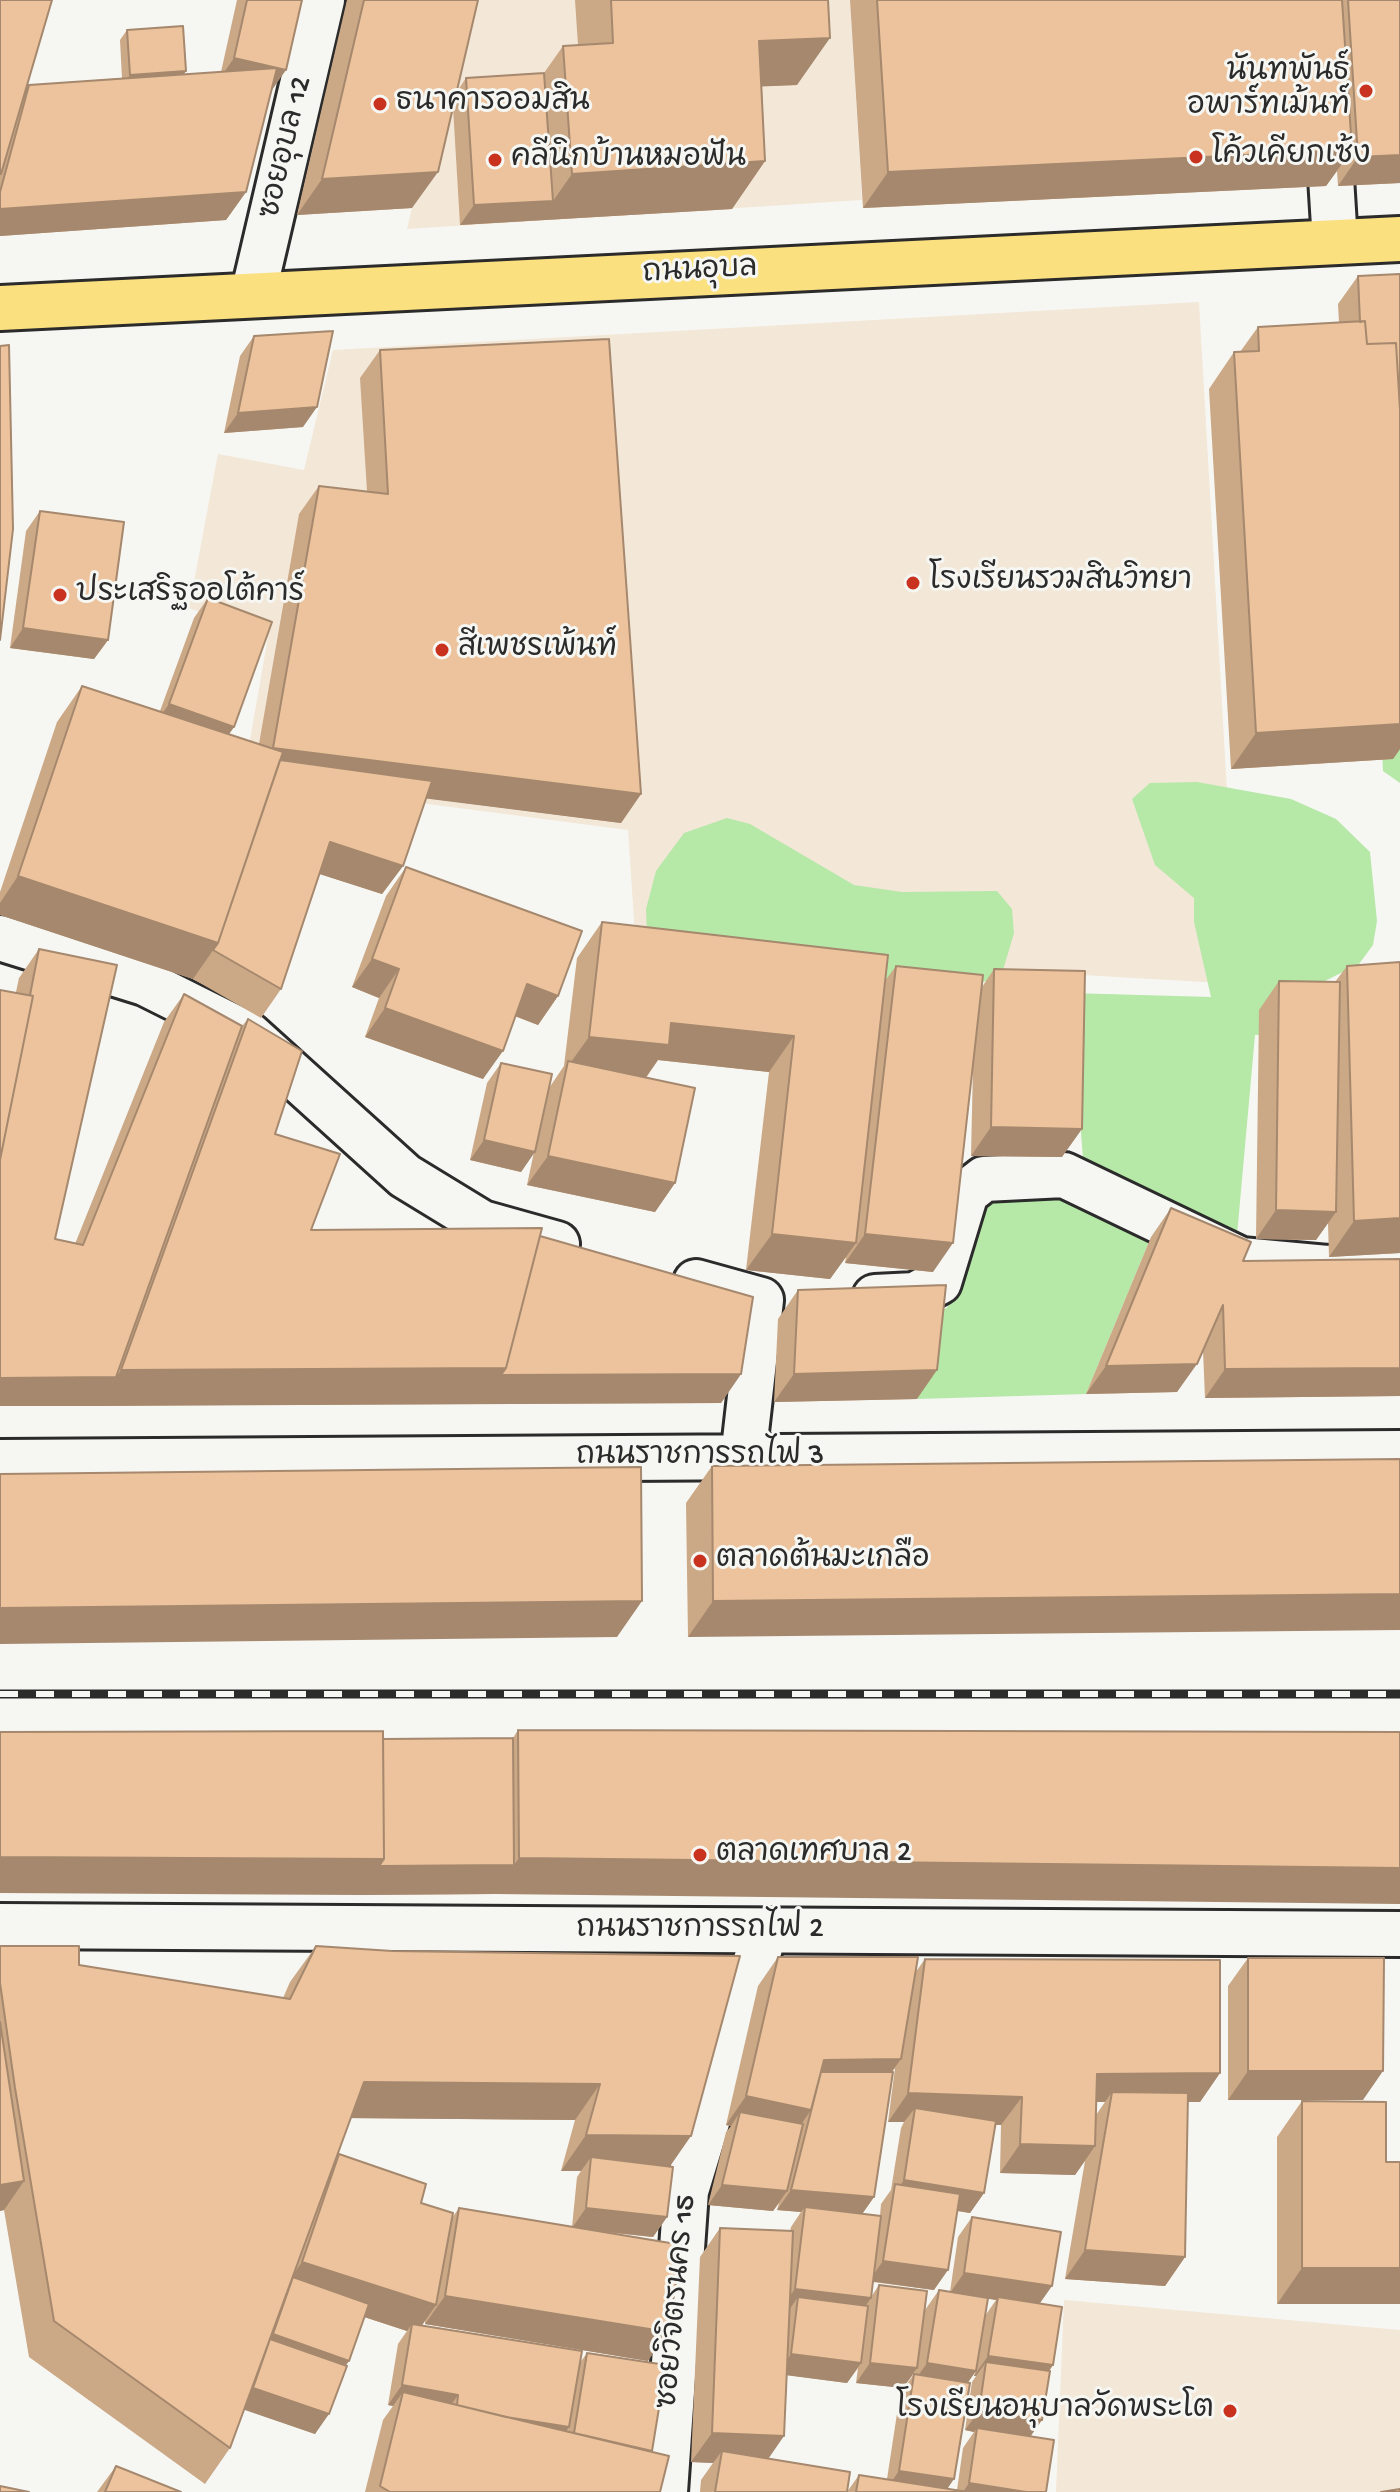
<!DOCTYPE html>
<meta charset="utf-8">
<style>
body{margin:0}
canvas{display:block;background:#f6f6f2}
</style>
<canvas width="1400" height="2492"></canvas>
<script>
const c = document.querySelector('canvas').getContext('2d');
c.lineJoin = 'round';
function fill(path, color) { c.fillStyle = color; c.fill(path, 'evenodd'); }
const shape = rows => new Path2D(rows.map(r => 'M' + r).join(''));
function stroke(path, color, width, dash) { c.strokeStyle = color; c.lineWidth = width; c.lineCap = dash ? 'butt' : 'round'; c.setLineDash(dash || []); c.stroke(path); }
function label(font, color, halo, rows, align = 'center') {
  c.font = font + ' "Gochi Hand","Playpen Sans Thai",sans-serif'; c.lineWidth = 6; c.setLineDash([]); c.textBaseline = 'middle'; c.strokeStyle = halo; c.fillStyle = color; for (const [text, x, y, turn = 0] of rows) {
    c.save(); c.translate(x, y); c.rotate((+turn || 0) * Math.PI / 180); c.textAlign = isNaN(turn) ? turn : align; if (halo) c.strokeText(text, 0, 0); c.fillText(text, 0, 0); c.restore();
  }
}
fill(shape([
 [461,0,850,0,862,200,407,229],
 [1199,302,1238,984,636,949,628,830,243,780,268,637,189,608,218,454,304,470,333,350],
 [1064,2300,1400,2330,1400,2492,1056,2492]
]), '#f3e7d8');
fill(shape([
 [1400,644,1400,783,1383,771,1382,747],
 [1197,782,1291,799,1336,819,1370,852,1377,921,1373,945,1359,964,1317,985,1267,1034,1255,1035,1236,1246,1084,1171,1070,993,1211,997,1194,922,1194,898,1155,865,1132,799,1150,783],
 [727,818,750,824,854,885,902,892,997,891,1012,909,1014,933,1001,977,957,989,681,987,647,935,646,909,656,871,684,833],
 [1056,1191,1151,1237,1086,1394,917,1399,926,1314,947,1308,987,1195]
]), '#b6e8a8');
const minor = shape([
 [1320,0,1335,242],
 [253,295,322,0],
 [0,938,145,983,249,1035,405,1176,482,1223,557,1244],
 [696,1282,761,1300,743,1458],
 [875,1297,915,1295,939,1282,966,1193,984,1179,1064,1175,1241,1260,1327,1268,1400,1264],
 [0,1462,1400,1453],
 [0,1926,1400,1934],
 [665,2492,686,2191,765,1931]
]);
const major = shape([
 [0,308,1400,239]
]);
stroke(minor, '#2b2b2b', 50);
stroke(major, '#2b2b2b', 50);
stroke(minor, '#f6f6f2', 44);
stroke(major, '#fbe080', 44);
const rail = shape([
 [0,1694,1400,1694]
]);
stroke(rail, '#2b2b2b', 9);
stroke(rail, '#f6f6f2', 6, [18]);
fill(shape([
 [0,0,26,88,29,85,122,78,120,40,127,30,186,71,184,74,221,72,237,0,302,0,272,90,271,90,246,192,226,220,0,236],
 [347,0,478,0,456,93,466,78,544,73,563,46,578,45,575,0,828,0,797,85,762,86,765,161,732,209,460,225,453,107,412,208,297,215],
 [850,0,1400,0,1400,183,1338,186,1337,171,1326,186,863,208],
 [1400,274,1400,749,1393,759,1231,769,1209,389,1234,352,1240,352,1258,327,1339,323,1338,304,1358,276],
 [254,336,303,427,224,433,240,356],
 [380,350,641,794,621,823,426,798,403,866,382,894,320,874,281,989,261,1018,193,979,0,915,0,892,57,722,82,686,160,711,194,618,208,598,234,727,229,734,259,744,299,514,319,486,367,491,360,378],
 [40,511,108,640,94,659,10,648,26,531],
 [406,867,558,996,538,1025,515,1016,483,1079,365,1037,379,998,352,987,386,896],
 [602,922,885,981,896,966,982,987,994,969,1062,1157,971,1156,973,1066,933,1272,845,1263,846,1257,830,1279,746,1270,769,1072,658,1060,646,1078,675,1183,655,1212,527,1185,534,1152,521,1172,470,1160,487,1083,501,1063,549,1088,564,1066,577,958],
 [39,949,55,1239,75,1244,164,1022,184,994,242,1026,248,1019,275,1134,311,1230,540,1236,741,1374,721,1403,0,1406,16,992,19,978],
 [1400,962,1400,1253,1329,1257,1328,1223,1316,1240,1256,1239,1259,1010,1279,981,1335,982,1347,966],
 [1171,1208,1243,1261,1400,1259,1400,1396,1205,1398,1203,1350,1177,1392,1086,1394,1151,1237],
 [798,1290,917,1399,774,1402,778,1319],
 [1400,1459,688,1637,686,1503,712,1466],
 [518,1730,1400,1732,494,1894,359,1895,383,1739,513,1738],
 [0,1946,79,1965,283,1998,290,1982,316,1946,392,1951,740,1956,669,2167,667,2217,653,2237,603,2232,648,2361,425,2324,425,2320,421,2326,579,2364,587,2353,652,2452,660,2492,365,2492,383,2420,393,2406,388,2405,398,2344,407,2331,364,2317,345,2366,315,2434,244,2409,230,2448,205,2484,29,2357,4,2210,0,2211],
 [351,2118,575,2120,561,2171,581,2171,577,2177,572,2227,459,2208,452,2218,421,2203,339,2154,336,2158],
 [778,1957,915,1973,925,1959,1220,2073,1200,2102,1188,2102,1185,2257,1165,2286,1065,2279,1085,2161,1075,2175,1000,2173,1001,2125,995,2125,984,2193,970,2213,957,2211,934,2290,873,2282,871,2297,879,2285,925,2310,939,2290,950,2292,958,2237,972,2217,1039,2304,1053,2365,1049,2371,1031,2436,1046,2492,847,2492,859,2475,887,2479,900,2394,914,2374,915,2372,903,2388,856,2383,858,2368,847,2383,787,2375,768,2459,847,2492,700,2492,701,2480,713,2463,691,2462,700,2257,720,2228,790,2231,791,2227,801,2212,777,2210,779,2203,773,2211,708,2205,726,2132,731,2126,726,2125,758,1986],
 [895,2068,888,2122,904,2122,901,2128,891,2190,881,2204,880,2216,862,2214,874,2197,892,2072],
 [1096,2102,1105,2102,1096,2115],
 [987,2298,996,2300,985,2316],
 [975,2372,974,2376,976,2376,972,2382,965,2430,974,2432,963,2448,957,2490,948,2489,968,2382],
 [1248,1958,1363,2100,1228,2100,1228,1986],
 [1302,2101,1386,2162,1277,2304,1277,2137],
 [116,2466,181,2492,97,2492]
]), '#cba886');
fill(shape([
 [830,38,797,85,726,88,759,41],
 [234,58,286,70,272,90,220,78],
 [186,71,179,81,123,85,130,75],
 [1352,150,1326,186,863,208,888,172],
 [1400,155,1400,183,1338,186,1358,157],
 [765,161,732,209,460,225,474,205,553,201,572,174],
 [438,172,412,208,297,215,322,179],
 [246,192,226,220,0,236,0,209],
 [317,407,303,427,224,433,238,413],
 [23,628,108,640,94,659,10,648],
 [169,704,234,727,220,747,155,724],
 [1400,724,1400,749,1393,759,1231,769,1256,733],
 [273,748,641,794,621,823,271,779],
 [330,842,403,866,382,894,310,871],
 [18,876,218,943,193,979,0,915,0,903],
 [372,959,399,969,379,998,352,987],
 [527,984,558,996,538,1025,507,1013],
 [385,1008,503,1051,483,1079,365,1037],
 [671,1023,794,1036,769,1072,658,1060,643,1081,566,1069,589,1037],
 [991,1127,1082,1129,1062,1157,971,1156],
 [484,1140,535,1152,521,1172,470,1160],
 [548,1156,675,1183,655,1212,527,1185],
 [1276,1210,1336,1212,1316,1240,1256,1239],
 [1400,1218,1400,1253,1329,1257,1354,1221],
 [772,1234,856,1243,830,1279,746,1270],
 [865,1234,953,1243,933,1272,845,1263],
 [1197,1364,1177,1392,1086,1394,1106,1366],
 [506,1368,741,1374,721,1403,96,1406,121,1370],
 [1400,1368,1400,1396,1205,1398,1225,1369],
 [937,1370,917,1399,774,1402,794,1374],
 [116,1377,96,1406,0,1406,0,1378],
 [1400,1594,1400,1630,688,1637,713,1601],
 [642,1601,617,1637,0,1644,0,1608],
 [0,1857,384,1859,514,1865,519,1858,1400,1868,1400,1904,494,1894,359,1895,0,1893],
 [901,2059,880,2088,816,2089,824,2060],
 [1248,2071,1383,2071,1363,2100,1228,2100],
 [1220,2073,1200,2102,1110,2102,1112,2092,1105,2102,1077,2102,1097,2074],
 [364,2082,600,2084,575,2120,339,2118],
 [908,2093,1022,2097,1001,2125,912,2123,915,2108,904,2122,888,2122],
 [746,2096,811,2110,791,2139,740,2112,731,2126,726,2125],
 [586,2135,691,2136,666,2172,591,2157,581,2171,561,2171],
 [1020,2144,1095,2146,1075,2175,1000,2173],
 [904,2180,984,2193,970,2213,893,2200,894,2194],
 [24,2181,4,2210,0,2211,0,2185],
 [722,2185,787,2191,773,2211,708,2205],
 [791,2190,874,2197,860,2217,805,2207,801,2212,777,2210],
 [586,2208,667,2217,653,2237,572,2228],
 [1085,2250,1185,2257,1165,2286,1065,2279],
 [883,2261,948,2270,934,2290,869,2281],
 [302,2262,436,2305,416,2334,412,2324,407,2331,282,2290],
 [1302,2268,1400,2268,1400,2304,1277,2304],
 [964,2273,1052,2286,1038,2306,998,2297,996,2300,950,2293],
 [795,2289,871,2298,857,2318,798,2297,789,2310,781,2308],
 [445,2296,668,2332,648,2361,425,2324],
 [273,2334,349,2361,335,2381,259,2354],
 [791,2354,861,2363,847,2383,777,2374],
 [988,2356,1053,2365,1039,2385,986,2362,976,2376,974,2376],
 [870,2363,917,2368,903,2388,856,2383],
 [927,2363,976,2371,962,2391,913,2383],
 [402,2385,458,2395,444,2415,403,2392,393,2406,388,2405],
 [253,2388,329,2414,315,2434,239,2408],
 [456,2409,569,2427,555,2447],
 [979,2411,1042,2420,1028,2440,977,2428,974,2432,965,2430],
 [712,2433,784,2436,764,2465,722,2451,713,2463,691,2462],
 [899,2471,954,2479,945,2492,885,2491],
 [969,2483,1026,2492,963,2492]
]), '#a5886d');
const building = shape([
 [0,0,52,0,1,174,0,174,0,0],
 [247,0,302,0,286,70,234,58,247,0],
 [364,0,478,0,438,172,322,179,364,0],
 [611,0,828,0,830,38,759,41,765,161,572,174,563,46,613,43,611,0],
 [877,0,1342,0,1352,150,888,172,877,0],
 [1348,0,1400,0,1400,155,1358,157,1348,0],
 [183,26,186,71,130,75,127,30,183,26],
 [277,68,246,192,0,209,0,192,29,85,277,68],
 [544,73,553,201,474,205,466,78,544,73],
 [1400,274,1400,410,1396,343,1367,344,1365,321,1360,322,1358,276,1400,274],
 [1365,321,1367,344,1396,343,1400,410,1400,724,1256,733,1234,352,1259,351,1258,327,1365,321],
 [333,331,317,407,238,413,254,336,333,331],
 [609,339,641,794,273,748,319,486,388,494,380,350,609,339],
 [9,345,13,529,0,640,0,346,9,345],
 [40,511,124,522,108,640,23,628,40,511],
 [208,598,272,622,234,727,169,704,208,598],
 [82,686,283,752,218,943,18,876,82,686],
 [280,760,432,781,403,866,330,842,281,989,213,950,218,943,280,760],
 [406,867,582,931,558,996,527,984,503,1051,385,1008,399,969,372,959,406,867],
 [602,922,888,955,856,1243,772,1234,794,1036,671,1023,669,1045,589,1037,602,922],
 [39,949,117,965,55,1239,83,1245,184,994,242,1026,116,1377,0,1378,0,1160,33,996,30,995,39,949],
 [1400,962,1400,1218,1354,1221,1347,966,1400,962],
 [896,966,983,975,953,1243,865,1234,896,966],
 [994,969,1085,971,1082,1129,991,1127,994,969],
 [1279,981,1340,982,1336,1212,1276,1210,1279,981],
 [0,990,33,996,0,1160,0,990],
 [248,1019,302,1051,275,1134,340,1154,311,1230,542,1228,506,1368,121,1370,248,1019],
 [568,1061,695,1088,675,1183,548,1156,568,1061],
 [501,1063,552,1074,535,1152,484,1140,501,1063],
 [1171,1208,1251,1242,1243,1261,1400,1259,1400,1368,1225,1369,1223,1305,1197,1364,1106,1366,1171,1208],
 [540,1236,753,1297,741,1374,501,1375,506,1368,540,1236],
 [946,1285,937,1370,794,1374,798,1290,946,1285],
 [1400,1459,1400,1594,713,1601,712,1466,1400,1459],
 [641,1467,642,1601,0,1608,0,1474,641,1467],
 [518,1730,1400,1732,1400,1868,519,1858,518,1730],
 [383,1731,384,1859,0,1857,0,1732,383,1731],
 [513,1738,514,1865,379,1866,384,1859,383,1739,513,1738],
 [0,1946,79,1946,79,1965,290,1999,316,1946,392,1951,740,1956,691,2136,586,2135,600,2084,364,2082,230,2448,54,2321,15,2088,0,1983,0,1946],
 [778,1957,918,1957,901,2059,824,2060,811,2110,746,2096,778,1957],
 [1248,1958,1384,1958,1383,2071,1248,2071,1248,1958],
 [925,1959,1220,1960,1220,2073,1097,2074,1095,2146,1020,2144,1022,2097,908,2093,925,1959],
 [0,2022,24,2181,0,2185,0,2022],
 [821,2072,893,2072,874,2197,791,2190,821,2072],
 [1112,2092,1188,2093,1185,2257,1085,2250,1112,2092],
 [1302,2101,1386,2102,1386,2162,1400,2162,1400,2268,1302,2268,1302,2101],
 [915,2108,996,2121,984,2193,904,2180,915,2108],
 [740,2112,803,2124,787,2191,722,2185,740,2112],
 [339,2154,426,2184,421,2203,453,2213,436,2305,302,2262,339,2154],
 [591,2157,673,2167,667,2217,586,2208,591,2157],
 [895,2184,960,2194,948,2270,883,2261,895,2184],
 [805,2207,881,2216,871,2298,795,2289,805,2207],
 [459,2208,682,2245,668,2332,445,2296,459,2208],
 [972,2217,1061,2232,1052,2286,964,2273,972,2217],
 [720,2228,793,2231,784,2436,712,2433,720,2228],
 [293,2277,369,2304,349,2361,273,2334,293,2277],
 [879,2285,927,2291,917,2368,870,2363,879,2285],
 [939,2290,988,2298,976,2371,927,2363,939,2290],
 [798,2297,868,2306,861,2363,791,2354,798,2297],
 [998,2297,1062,2307,1053,2365,988,2356,998,2297],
 [412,2324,582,2351,569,2427,506,2417,457,2405,458,2395,402,2385,412,2324],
 [270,2339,347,2366,329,2414,253,2388,270,2339],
 [587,2353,666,2365,652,2451,574,2433,587,2353],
 [986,2362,1050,2371,1042,2420,979,2411,986,2362],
 [914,2374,970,2383,954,2479,899,2471,914,2374],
 [403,2392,669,2456,660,2492,390,2492,380,2486,403,2392],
 [977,2428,1054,2440,1046,2492,1026,2492,969,2483,977,2428],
 [722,2451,850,2472,847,2492,715,2492,722,2451],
 [116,2466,181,2492,105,2492,116,2466],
 [859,2475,968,2492,856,2492,859,2475],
 [0,2486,29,2492,0,2492,0,2486],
 [1400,2489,1400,2492,1381,2492,1400,2489]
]);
fill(building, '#ecc39c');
stroke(building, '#a5886d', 2);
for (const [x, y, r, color] of [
 [1366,91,8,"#c8321e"],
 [380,104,8,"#c8321e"],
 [1196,157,8,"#c8321e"],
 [495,160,8,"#c8321e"],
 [913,583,8,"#c8321e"],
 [60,595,8,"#c8321e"],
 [442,650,8,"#c8321e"],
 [700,1561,8,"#c8321e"],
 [700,1855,8,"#c8321e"],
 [1230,2411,8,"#c8321e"]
]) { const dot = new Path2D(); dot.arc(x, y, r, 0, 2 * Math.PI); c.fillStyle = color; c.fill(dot); stroke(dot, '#f6f6f2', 3); }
label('30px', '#2b2b2b', '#f6f6f2', [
 ["นันทพันธ์",1350,74,"right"],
 ["อพาร์ทเม้นท์",1350,108,"right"],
 ["ธนาคารออมสิน",396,104],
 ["โค้วเคียกเซ้ง",1212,157],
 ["คลีนิกบ้านหมอฟัน",511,160],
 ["โรงเรียนรวมสินวิทยา",929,583],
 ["ประเสริฐออโต้คาร์",76,595],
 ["สีเพชรเพ้นท์",458,650],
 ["ตลาดต้นมะเกลือ",716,1561],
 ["ตลาดเทศบาล 2",716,1855],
 ["โรงเรียนอนุบาลวัดพระโต",1214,2411,"right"]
], 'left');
label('30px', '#2b2b2b', '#f6f6f2', [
 ["ซอยอุบล 12",288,148,-77],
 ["ถนนอุบล",700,273,-3],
 ["ถนนราชการรถไฟ 3",700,1458],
 ["ถนนราชการรถไฟ 2",700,1931],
 ["ซอยวิจิตรนคร 15",679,2302,-85]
]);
</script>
